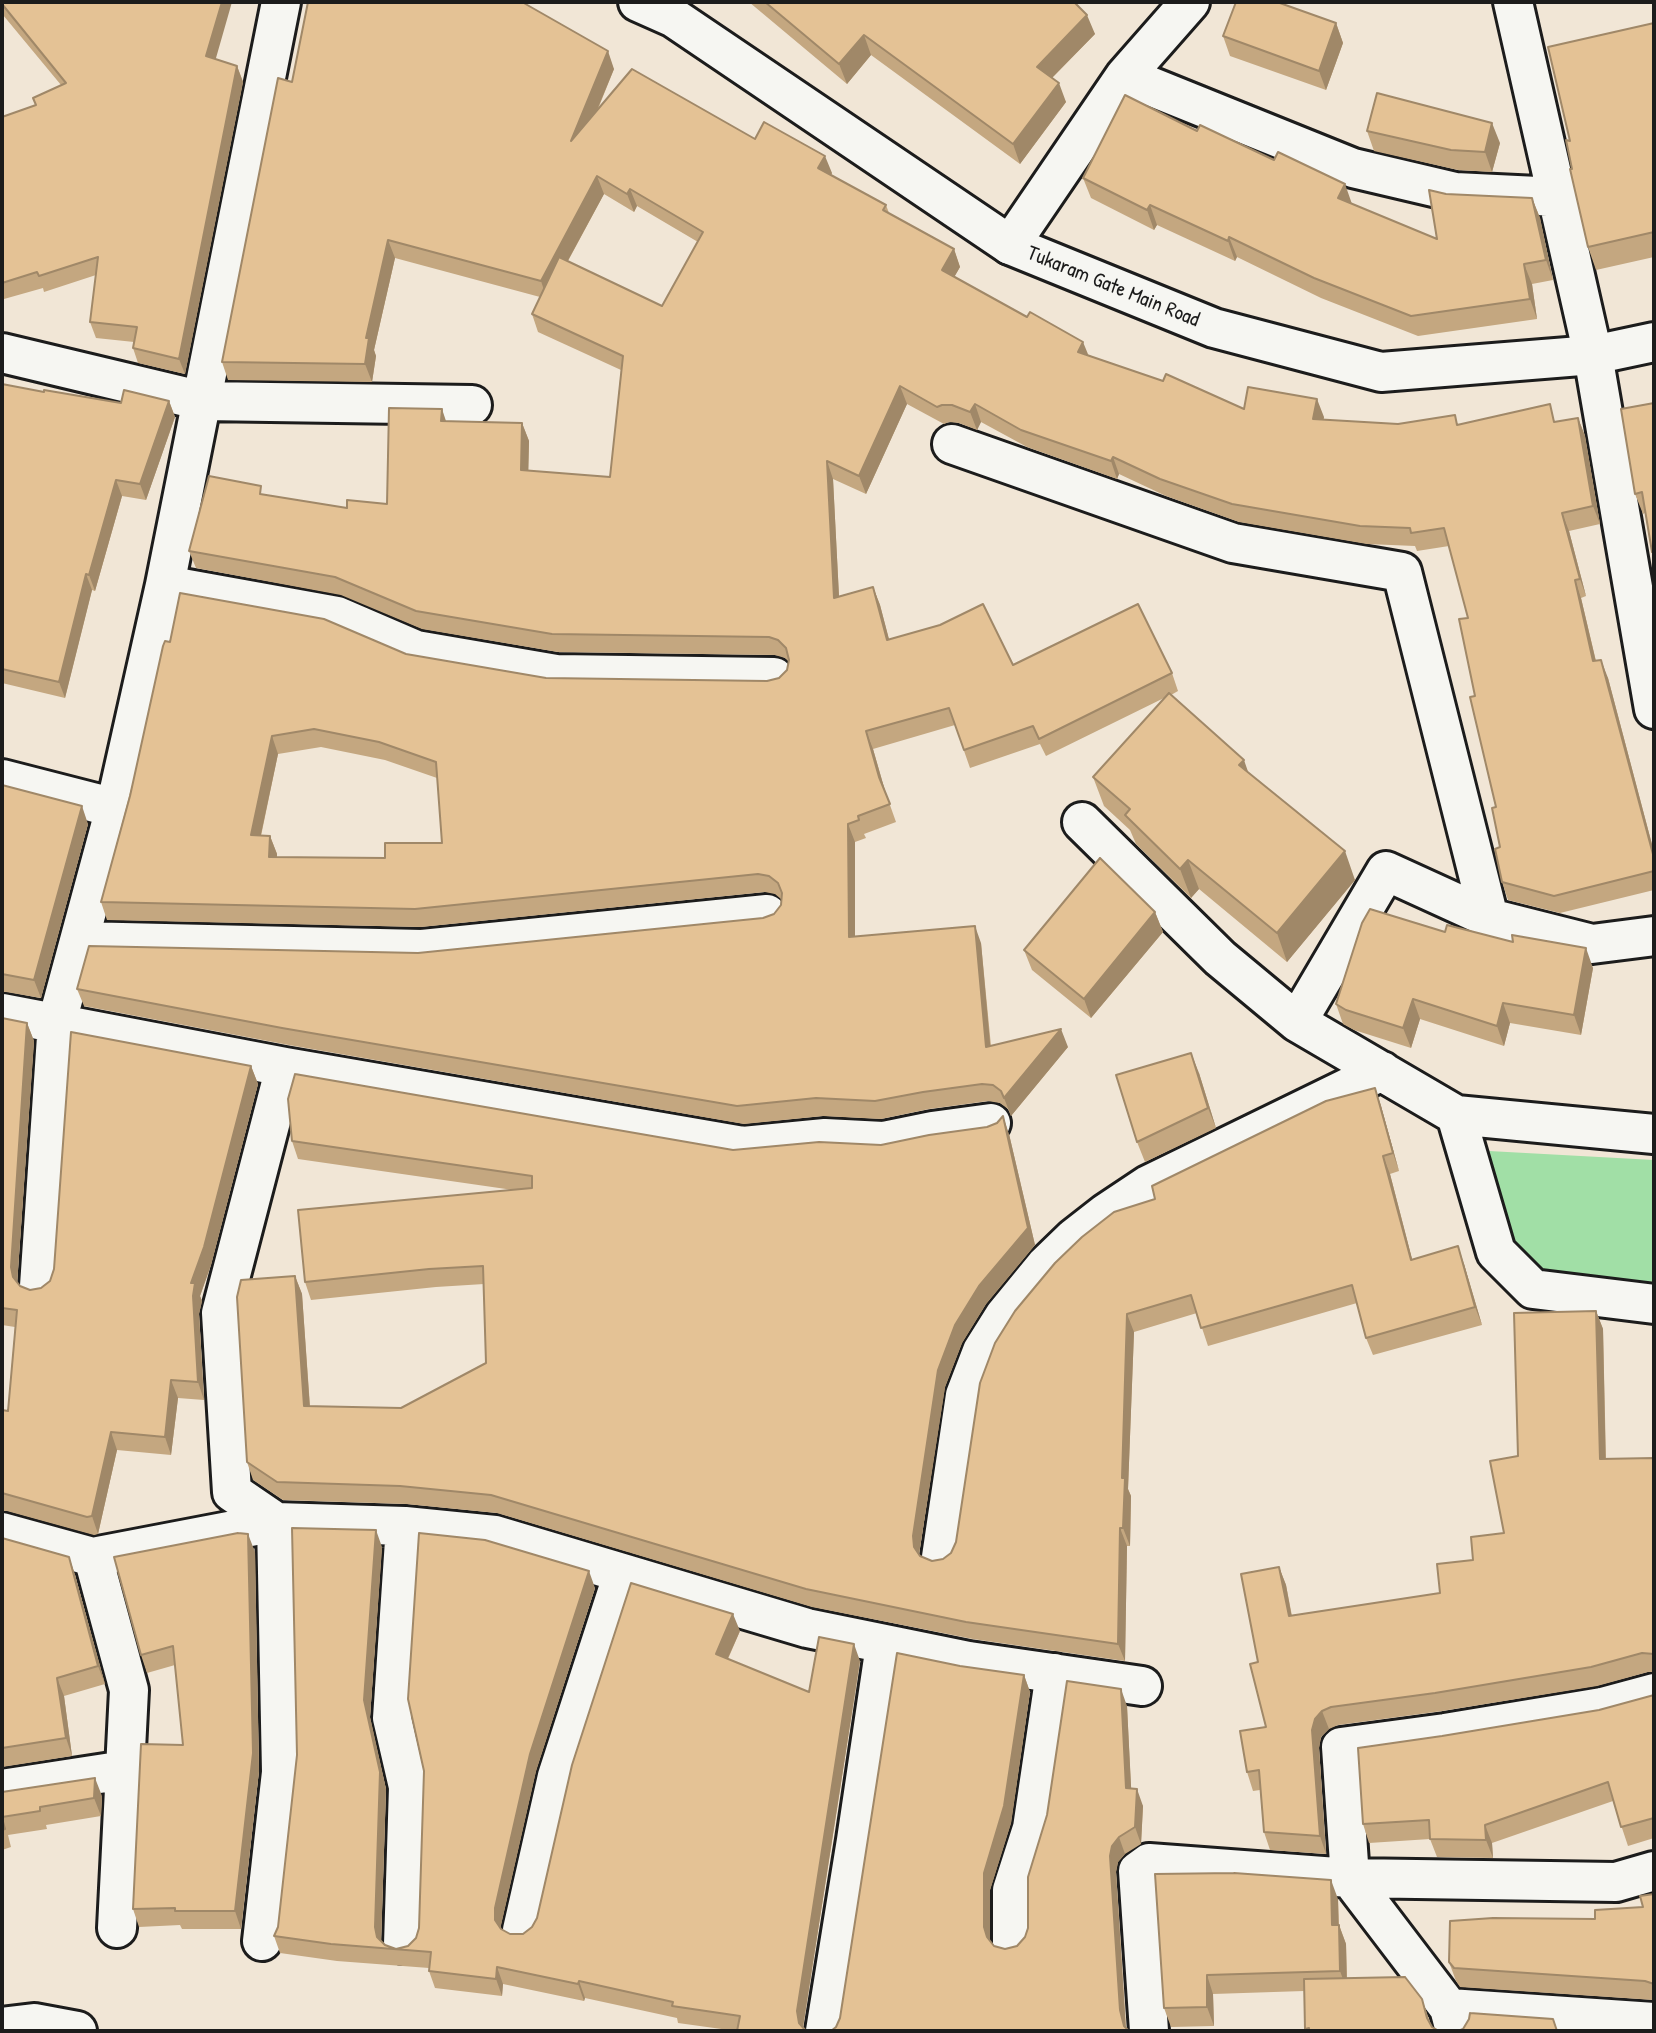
<!DOCTYPE html>
<style>
body{margin:0}
#map{position:relative;width:1656px;height:2033px;overflow:hidden;background:#f1e6d6;font-family:"Patrick Hand",sans-serif}
canvas{display:block}
.frame{position:absolute;inset:0;border:4px solid #1c1c1c;pointer-events:none}
</style>
<div id="map">
<canvas width="1656" height="2033"></canvas>
<div class="frame"></div>
</div>
<script>
const c = document.querySelector('canvas').getContext('2d');
c.lineJoin = 'round';
function fill(path, color) { c.fillStyle = color; c.fill(path, 'evenodd'); }
const shape = rows => new Path2D(rows.map(r => 'M' + r).join(''));
function stroke(path, color, width, dash) { c.strokeStyle = color; c.lineWidth = width; c.lineCap = dash ? 'butt' : 'round'; c.setLineDash(dash || []); c.stroke(path); }
function label(font, color, halo, rows, align = 'center') {
  c.font = font + ' "Patrick Hand",sans-serif'; c.lineWidth = 5; c.setLineDash([]); c.textBaseline = 'middle'; c.strokeStyle = halo; c.fillStyle = color; for (const [text, x, y, turn = 0] of rows) {
    c.save(); c.translate(x, y); c.rotate((+turn || 0) * Math.PI / 180); c.textAlign = isNaN(turn) ? turn : align; if (halo) c.strokeText(text, 0, 0); c.fillText(text, 0, 0); c.restore();
  }
}
fill(shape([
 [1489,1151,1654,1160,1654,1282,1546,1276,1505,1240]
]), '#a1dfa6');
const minor = shape([
 [1513,2,1593,355,1654,709],
 [1125,76,1353,168,1455,192,1558,197],
 [1010,245,1125,76,1190,2],
 [2,353,203,401,472,405],
 [952,444,1233,543,1402,572,1489,918],
 [165,585,337,616,416,650,556,674,774,677],
 [2,779,115,808],
 [1082,822,1220,958,1297,1022,1456,1115,1654,1134],
 [79,941,422,949,767,914],
 [2,1013,285,1067,743,1146,825,1138,883,1141,932,1131,991,1123],
 [1297,1022,1386,871,1489,918,1592,944,1654,936],
 [1456,1115,1496,1252,1533,1289,1654,1304],
 [39,1286,57,1022,115,808,165,585,281,2],
 [2,1532,93,1557],
 [941,1557,965,1395,982,1351,1004,1316,1045,1266,1074,1238,1106,1213,1148,1185,1382,1071],
 [2,1789,125,1770],
 [117,1928,129,1690,93,1557,276,1522,405,1526,495,1535,807,1628,969,1661,1142,1686],
 [522,1930,557,1776,623,1573],
 [262,1941,281,1772,276,1522,232,1492,221,1313,285,1067],
 [403,1944,408,1787,392,1718,405,1526],
 [1012,1944,1012,1890,1032,1828,1055,1673],
 [1449,2008,1654,2022],
 [2,2027,34,2023,77,2031],
 [825,2031,856,1840,885,1645],
 [1149,2031,1138,1871,1149,1863,1350,1878,1616,1882,1654,1871],
 [1455,2031,1449,2008,1350,1878,1341,1747,1445,1733,1602,1707,1654,1693]
]);
const tertiary = shape([
 [638,2,674,18,1010,245,1214,328,1381,372,1593,355,1654,342]
]);
stroke(minor, '#1c1c1c', 44);
stroke(tertiary, '#1c1c1c', 44);
stroke(minor, '#f6f6f2', 38);
stroke(tertiary, '#f6f6f2', 38);
fill(shape([
 [2,2,215,59,237,66,243,82,185,374,138,363,133,348,134,342,96,338,90,322,96,275,44,292,43,288,4,299,2,292,2,117,36,106,61,85,3,15,2,14],
 [308,2,524,2,523,3,614,69,598,109,755,139,832,173,831,175,886,205,889,213,954,249,960,267,954,277,1088,355,1244,409,1324,417,1323,420,1398,424,1459,425,1556,422,1578,418,1585,436,1600,524,1569,531,1586,596,1581,598,1596,661,1608,678,1654,852,1654,890,1560,913,1508,900,1502,882,1496,807,1475,696,1468,618,1449,546,1417,551,1415,546,1367,544,1239,522,1166,496,1119,474,1117,479,1027,447,981,422,977,430,959,423,949,422,944,424,907,404,866,494,833,479,839,596,873,587,880,605,889,640,1013,665,1172,673,1178,691,1171,695,1355,880,1287,962,1199,889,1191,898,1136,844,1130,830,1104,806,1093,777,1164,698,1046,756,1040,744,970,768,955,725,873,749,885,791,896,822,864,834,866,838,855,842,855,936,981,943,991,1046,1068,1047,1011,1116,1008,1109,1000,1103,988,1101,929,1109,881,1119,823,1116,744,1124,289,1045,84,1006,77,989,763,918,774,914,781,905,781,899,775,894,765,892,421,927,107,920,101,902,170,642,406,654,546,678,767,681,779,678,787,670,789,662,785,658,775,655,558,652,422,629,341,595,196,568,189,551,264,495,347,508,387,504,446,421,522,423,529,441,528,471,610,477,621,370,538,332,532,314,540,297,395,258,374,350,376,356,372,382,228,380,222,362,292,82],
 [604,194,634,212,637,206,698,242,662,306,568,261],
 [321,747,385,760,437,778,442,843,385,858,277,857,277,854,270,836,261,836,278,754],
 [749,2,1074,2,1095,34,1052,78,1066,102,1020,164,871,55,847,84],
 [1336,23,1343,43,1326,90,1230,56,1223,36],
 [1654,23,1654,257,1596,270,1588,247,1572,169,1570,141],
 [1197,131,1352,204,1437,239,1446,194,1532,198,1540,218,1553,280,1532,284,1537,319,1418,336,1321,298,1237,257,1235,261,1157,225,1154,230,1091,198,1083,178],
 [1367,131,1500,143,1492,172,1458,170,1374,151],
 [2,384,44,392,121,403,169,401,175,417,146,500,122,496,95,591,92,590,65,698,2,683],
 [1654,403,1654,559,1652,552,1645,513,1643,514,1635,494],
 [2,785,88,824,41,998,6,992,2,992],
 [1155,912,1163,932,1091,1018,1032,970,1024,950],
 [1445,932,1593,968,1581,1035,1510,1023,1504,1046,1420,1019,1411,1048,1354,1030,1343,1024,1336,1004],
 [2,1018,27,1023,34,1041,17,1283,20,1286,30,1290,41,1288,50,1281,251,1066,258,1084,211,1265,200,1296,202,1301,199,1314,204,1400,178,1398,171,1455,117,1450,98,1534,94,1535,7,1511,2,1511,2,1410,8,1411,15,1327,2,1325],
 [1199,1073,1216,1128,1145,1162,1137,1142],
 [1375,1088,1381,1106,1399,1171,1390,1174,1412,1259,1464,1264,1482,1325,1373,1355,1366,1338,1357,1303,1208,1346,1197,1313,1134,1332,1128,1489,1131,1496,1130,1546,1127,1546,1125,1661,973,1639,812,1607,497,1513,406,1504,283,1500,253,1480,247,1462,295,1276,302,1294,310,1406,401,1408,486,1363,484,1284,436,1287,311,1300,305,1282,513,1190,298,1159,292,1141,733,1150,881,1145,1009,1134,1035,1245,986,1304,962,1343,945,1387,919,1554,920,1556,932,1561,943,1559,951,1553,1155,1199],
 [1596,1311,1603,1329,1606,1459,1654,1458,1654,1672,1648,1672,1597,1686,1442,1711,1338,1725,1329,1729,1321,1737,1319,1748,1326,1854,1270,1850,1264,1832,1260,1790,1253,1791,1247,1772,1266,1727,1258,1662,1279,1567,1286,1585,1292,1616,1440,1593,1473,1560,1504,1533,1518,1456],
 [2,1538,69,1557,75,1575,105,1684,64,1696,72,1756,2,1767],
 [382,1547,370,1717,386,1789,381,1941,385,1945,396,1949,408,1946,416,1938,595,1588,536,1771,501,1925,501,1929,510,1934,523,1934,532,1927,740,1631,728,1659,809,1692,860,1661,803,2027,806,2031,736,2031,678,2023,677,2018,585,1998,584,2001,503,1984,502,1996,435,1988,429,1971,429,1968,337,1961,280,1953,274,1936,278,1927],
 [255,1552,259,1771,241,1929,182,1929,180,1925,139,1927,133,1909,183,1745,175,1665,147,1673,141,1655],
 [960,1666,1024,1675,1030,1692,1011,1823,990,1890,990,1941,994,1946,1005,1949,1017,1946,1025,1937,1127,1706,1131,1788,1143,1806,1141,1844,1125,1854,1118,1862,1116,1872,1126,2027,836,2027,840,2018],
 [1654,1695,1654,1838,1628,1846,1613,1801,1492,1843,1493,1858,1437,1857,1430,1839,1369,1843,1363,1824,1442,1736,1599,1710],
 [2,1792,102,1796,101,1816,46,1825,47,1829,8,1835,11,1847,2,1850],
 [1155,1874,1338,1899,1339,1925,1346,1944,1347,1978,1422,1999,1431,2025,1432,2027,1439,2031,1306,2031,1304,1991,1213,1994,1214,2026,1171,2027,1164,2008],
 [1654,1894,1654,2000,1460,1987,1456,1981,1449,1962,1595,1919,1643,1907]
]), '#c4a780');
fill(shape([
 [222,2,232,2,212,72,206,56],
 [1087,15,1095,34,1044,86,1037,67],
 [1336,23,1343,43,1326,90,1319,71],
 [864,35,871,55,847,84,839,64],
 [608,51,614,69,577,158,571,141],
 [237,66,243,82,185,374,179,359],
 [1059,83,1066,102,1020,164,1013,144],
 [1492,123,1500,143,1492,172,1485,152],
 [825,156,832,173,825,186,818,168],
 [597,176,604,194,547,299,541,281],
 [1345,184,1352,204,1338,198],
 [630,189,637,206,634,212,627,194],
 [1532,198,1540,218,1553,280,1546,260],
 [1150,205,1157,225,1154,230,1147,210],
 [1229,237,1237,257,1235,261,1228,241],
 [388,240,395,258,374,350,376,356,372,382,365,364,366,338],
 [954,249,960,267,948,288,942,270],
 [1524,264,1532,284,1537,319,1530,299],
 [1083,342,1090,359,1078,352],
 [900,386,907,404,866,494,859,476],
 [1317,399,1324,417,1320,437,1313,419],
 [169,401,175,417,146,500,140,484],
 [975,404,981,422,977,430,970,412],
 [442,409,448,427,441,421],
 [1578,418,1585,436,1600,524,1593,506],
 [522,423,529,441,528,488,521,470],
 [1113,457,1119,474,1117,479,1111,461],
 [827,461,833,479,840,616,834,598],
 [116,480,122,496,95,591,89,575],
 [1562,513,1569,531,1586,596,1580,579],
 [86,574,92,590,65,698,59,682],
 [1575,580,1581,598,1600,679,1593,661],
 [873,587,880,605,894,658,887,640],
 [1601,660,1608,678,1654,852,1654,858],
 [866,731,873,749,886,794,879,777],
 [272,736,278,754,257,853,251,835],
 [1244,760,1254,789,1239,765],
 [82,806,88,824,41,998,34,980],
 [848,824,855,842,855,954,849,937],
 [270,836,277,854,276,875,269,857],
 [1345,851,1355,880,1287,962,1277,933],
 [1188,860,1199,889,1191,898,1180,869],
 [1155,912,1163,932,1091,1018,1084,999],
 [975,926,981,943,992,1065,986,1047],
 [1586,948,1593,968,1581,1035,1574,1015],
 [1413,999,1420,1019,1411,1048,1403,1028],
 [1503,1003,1510,1023,1504,1046,1497,1026],
 [27,1023,34,1041,17,1285,13,1277,11,1267],
 [1061,1029,1068,1047,1011,1116,1004,1098],
 [1191,1053,1199,1073,1216,1128,1208,1108],
 [251,1066,258,1084,211,1265,200,1296,202,1301,199,1314,204,1400,198,1382,191,1283],
 [1375,1088,1381,1106,1399,1171,1393,1153],
 [1003,1116,1009,1134,1035,1245,986,1304,962,1343,945,1387,919,1554,914,1547,913,1536,938,1370],
 [1383,1156,1390,1174,1417,1278,1411,1260],
 [1458,1246,1464,1264,1482,1325,1475,1307],
 [295,1276,302,1294,311,1424,304,1406],
 [1596,1311,1603,1329,1606,1478,1600,1459],
 [1127,1314,1134,1332,1128,1489,1131,1496,1130,1546,1123,1528,1122,1478],
 [171,1380,178,1398,171,1455,165,1437],
 [111,1432,117,1450,98,1534,92,1516],
 [1120,1528,1127,1546,1125,1661,1118,1644],
 [376,1530,382,1547,370,1717,386,1789,381,1944,377,1937,375,1927,364,1700],
 [248,1534,255,1552,259,1771,241,1929,235,1911],
 [69,1557,75,1575,105,1684,98,1666],
 [1279,1567,1286,1585,1295,1635,1289,1616],
 [589,1571,595,1588,536,1771,501,1925,501,1937,495,1920,495,1908,530,1754],
 [733,1614,740,1631,722,1671,716,1654],
 [854,1644,860,1661,803,2027,804,2031,799,2023,797,2011],
 [1024,1675,1030,1692,1011,1823,990,1890,990,1944,987,1937,984,1927,984,1873],
 [57,1678,64,1696,72,1756,66,1738],
 [1121,1689,1127,1706,1132,1805,1126,1788],
 [1322,1711,1329,1729,1321,1737,1319,1748,1326,1854,1320,1836,1312,1730,1315,1719],
 [95,1778,102,1796,101,1816,94,1798],
 [1137,1789,1143,1806,1141,1844,1135,1827],
 [1485,1825,1492,1843,1493,1858,1486,1840],
 [1119,1837,1125,1854,1118,1862,1116,1872,1126,2031,1120,2010,1110,1856,1112,1846],
 [1331,1880,1338,1899,1339,1944,1332,1925],
 [1339,1925,1346,1944,1347,1990,1340,1971],
 [497,1967,503,1984,502,1996,496,1979],
 [1207,1975,1213,1994,1214,2026,1207,2007],
 [579,1981,585,1998,584,2001,578,1984]
]), '#a08868');
const building = shape([
 [2,2,222,2,206,56,237,66,179,359,133,348,137,327,90,322,98,257,39,276,37,272,2,283,2,117,36,105,33,98,66,83,2,4,2,2],
 [308,2,522,2,608,51,571,141,632,69,755,139,764,122,825,156,818,168,886,205,883,210,954,249,942,270,1027,317,1030,312,1083,342,1078,352,1163,381,1166,374,1244,409,1248,387,1317,399,1313,419,1398,424,1455,415,1457,425,1550,404,1554,422,1578,418,1593,506,1562,513,1580,579,1575,580,1593,661,1601,660,1654,858,1654,871,1554,896,1502,882,1495,849,1500,847,1492,808,1496,807,1470,697,1475,696,1459,619,1468,618,1444,528,1411,533,1410,528,1360,526,1232,504,1160,479,1113,457,1111,461,1021,430,975,404,970,412,952,405,942,405,937,407,900,386,859,476,827,461,834,598,873,587,887,640,940,625,983,604,1013,665,1138,604,1172,673,1039,739,1033,726,964,750,949,708,866,731,879,777,890,804,858,816,859,820,848,824,849,937,975,926,986,1047,1061,1029,1004,1098,1001,1091,993,1085,982,1084,923,1092,875,1101,816,1098,737,1106,282,1028,77,989,89,946,418,953,763,918,774,914,781,905,782,893,778,883,769,876,758,874,415,909,101,902,130,796,163,646,165,641,170,642,180,593,324,619,406,654,546,678,767,681,779,678,787,670,789,660,786,648,778,640,769,637,552,634,416,611,335,577,189,551,209,476,261,486,260,494,347,508,347,500,387,504,389,408,442,409,441,421,522,423,521,470,610,477,623,356,532,314,559,257,662,306,703,232,630,189,627,194,597,176,541,281,388,240,366,338,369,338,365,364,222,362,278,78,292,82,308,2],
 [314,729,379,742,436,762,442,843,385,843,385,858,269,857,270,836,251,835,272,736,314,729],
 [765,2,1074,2,1087,15,1037,67,1059,83,1013,144,864,35,839,64,765,2],
 [1236,2,1277,2,1336,23,1319,71,1223,36,1236,2],
 [1654,23,1654,232,1588,247,1570,169,1572,169,1566,140,1570,141,1548,47,1654,23],
 [1377,93,1492,123,1485,152,1451,150,1367,131,1377,93],
 [1125,95,1197,131,1200,125,1274,160,1278,152,1345,184,1338,198,1437,239,1429,190,1446,194,1532,198,1546,260,1524,264,1530,299,1411,316,1314,278,1229,237,1228,241,1150,205,1147,210,1083,178,1125,95],
 [2,384,44,392,44,390,121,403,124,390,169,401,140,484,116,480,89,575,86,574,59,682,2,669,2,572,3,566,2,566,2,384],
 [1654,403,1654,551,1652,552,1642,492,1635,494,1621,409,1654,403],
 [1169,693,1244,760,1239,765,1345,851,1277,933,1188,860,1180,869,1125,815,1130,809,1093,777,1169,693],
 [2,785,82,806,34,980,2,974,2,785],
 [1100,858,1155,912,1084,999,1024,950,1100,858],
 [1370,909,1445,932,1447,925,1513,942,1512,935,1586,948,1574,1015,1503,1003,1497,1026,1413,999,1403,1028,1346,1010,1336,1004,1362,923,1370,909],
 [2,1018,27,1023,11,1267,13,1277,20,1286,30,1290,41,1288,50,1281,54,1269,71,1032,251,1066,204,1247,191,1283,195,1283,193,1296,198,1382,171,1380,165,1437,111,1432,92,1516,87,1517,2,1493,2,1410,8,1411,17,1310,2,1308,2,1018],
 [1191,1053,1208,1108,1137,1142,1116,1075,1191,1053],
 [295,1074,733,1150,819,1142,881,1145,929,1135,987,1127,997,1123,1003,1116,1028,1228,979,1286,955,1325,938,1370,913,1536,914,1547,920,1556,932,1561,943,1559,951,1553,956,1542,980,1383,995,1343,1015,1311,1055,1263,1082,1237,1114,1212,1155,1199,1152,1186,1326,1101,1375,1088,1393,1153,1383,1156,1411,1260,1458,1246,1475,1307,1366,1338,1352,1285,1201,1328,1191,1295,1127,1314,1122,1478,1125,1478,1123,1528,1120,1528,1118,1644,966,1622,806,1589,491,1495,400,1486,277,1482,247,1462,237,1297,241,1280,295,1276,304,1406,401,1408,486,1363,483,1266,429,1269,305,1282,298,1210,532,1188,532,1176,292,1141,288,1099,295,1074],
 [1596,1311,1600,1459,1654,1458,1654,1654,1642,1653,1591,1667,1435,1693,1331,1707,1322,1711,1315,1719,1312,1730,1320,1836,1264,1832,1259,1770,1247,1772,1240,1731,1266,1727,1250,1664,1258,1662,1241,1574,1279,1567,1289,1616,1440,1593,1437,1564,1473,1560,1471,1537,1504,1533,1490,1461,1518,1456,1514,1313,1596,1311],
 [292,1528,376,1530,364,1700,380,1772,375,1927,377,1937,385,1945,396,1949,408,1946,416,1938,419,1928,424,1771,408,1699,419,1533,485,1540,589,1571,530,1754,495,1908,495,1920,501,1929,510,1934,523,1934,532,1927,537,1918,572,1765,631,1583,733,1614,716,1654,809,1692,819,1637,854,1644,797,2011,799,2023,806,2031,737,2031,740,2016,672,2006,673,2002,579,1981,578,1984,497,1967,496,1979,429,1971,431,1952,331,1944,274,1936,278,1927,297,1755,292,1528],
 [238,1533,248,1534,253,1753,235,1911,175,1911,175,1908,133,1909,141,1744,183,1745,173,1646,141,1655,114,1557,238,1533],
 [2,1538,69,1557,98,1666,57,1678,66,1738,2,1748,2,1538],
 [897,1653,960,1666,1024,1675,1004,1806,984,1873,984,1927,987,1937,994,1946,1005,1949,1017,1946,1025,1937,1028,1928,1028,1877,1047,1815,1067,1681,1121,1689,1126,1788,1137,1789,1135,1827,1119,1837,1112,1846,1110,1856,1120,2010,1124,2026,1129,2031,831,2031,836,2027,840,2018,897,1653],
 [1654,1695,1654,1818,1621,1827,1608,1782,1485,1825,1486,1840,1430,1839,1429,1820,1363,1824,1358,1748,1442,1736,1599,1710,1654,1695],
 [95,1778,94,1798,40,1807,40,1811,2,1817,2,1792,95,1778],
 [2,1818,5,1829,2,1830,2,1818],
 [1234,1873,1331,1880,1332,1925,1339,1925,1340,1971,1207,1975,1207,2007,1164,2008,1155,1874,1234,1873],
 [1654,1894,1654,1984,1645,1981,1454,1968,1449,1962,1450,1921,1493,1918,1595,1919,1595,1910,1643,1907,1640,1896,1654,1894],
 [1405,1977,1422,1999,1427,2018,1432,2027,1439,2031,1309,2031,1309,2028,1305,2029,1304,1979,1405,1977],
 [1470,2013,1553,2019,1557,2031,1458,2031,1463,2029,1469,2019,1470,2013]
]);
fill(building, '#e4c295');
stroke(building, '#a08868', 2);
label('21px', '#1c1c1c', '#f6f6f2', [
 ["Tukaram Gate Main Road",1113,287,22]
]);
</script>
